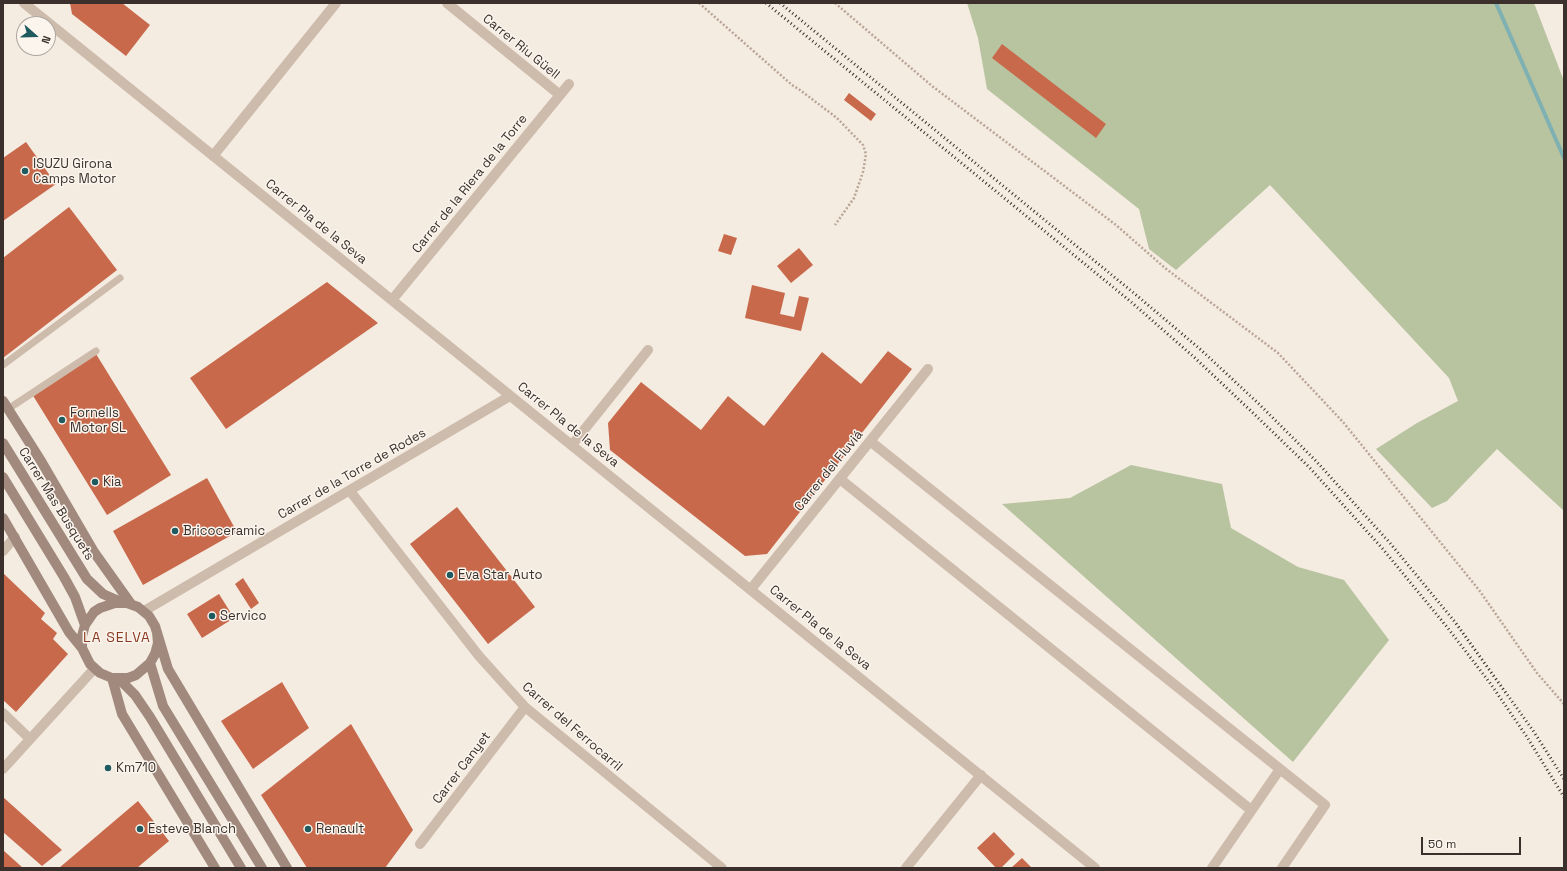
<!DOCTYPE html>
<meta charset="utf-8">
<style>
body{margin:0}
#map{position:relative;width:1567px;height:871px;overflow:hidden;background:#f4ebe1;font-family:"Space Grotesk",sans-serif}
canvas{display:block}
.frame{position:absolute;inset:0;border:4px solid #3b302b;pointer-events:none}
.north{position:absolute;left:16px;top:16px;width:40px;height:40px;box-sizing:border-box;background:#fbf5ee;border:1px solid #aea6a0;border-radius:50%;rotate:110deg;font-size:11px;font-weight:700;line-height:16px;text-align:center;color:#3b302b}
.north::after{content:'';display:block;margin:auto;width:14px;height:18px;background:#1f5a5e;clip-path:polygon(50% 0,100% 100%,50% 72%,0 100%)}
.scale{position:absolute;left:1421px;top:837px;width:100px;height:18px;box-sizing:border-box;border:2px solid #3b302b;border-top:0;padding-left:5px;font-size:12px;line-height:14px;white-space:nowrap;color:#3b302b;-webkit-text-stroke:3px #fbf5ee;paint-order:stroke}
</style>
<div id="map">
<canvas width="1567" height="871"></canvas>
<div class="frame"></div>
<div class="north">N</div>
<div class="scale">50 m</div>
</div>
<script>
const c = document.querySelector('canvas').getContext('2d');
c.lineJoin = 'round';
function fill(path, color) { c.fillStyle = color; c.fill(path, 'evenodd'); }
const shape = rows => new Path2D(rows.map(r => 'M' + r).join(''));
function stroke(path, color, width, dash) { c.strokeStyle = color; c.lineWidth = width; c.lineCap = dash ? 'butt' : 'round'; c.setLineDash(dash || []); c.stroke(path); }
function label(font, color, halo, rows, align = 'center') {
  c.font = font + ' "Space Grotesk",sans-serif'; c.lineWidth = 3; c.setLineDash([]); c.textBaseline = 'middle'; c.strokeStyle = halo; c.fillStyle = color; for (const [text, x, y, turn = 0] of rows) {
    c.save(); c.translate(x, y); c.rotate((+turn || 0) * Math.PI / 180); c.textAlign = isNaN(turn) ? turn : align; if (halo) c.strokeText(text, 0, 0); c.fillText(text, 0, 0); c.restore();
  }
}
fill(shape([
 [967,3,1534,3,1564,81,1564,511,1497,449,1447,501,1432,508,1376,449,1417,423,1458,401,1449,378,1270,185,1176,270,1149,249,1139,209,987,89,978,38],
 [1131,465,1222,484,1231,528,1298,567,1344,580,1389,640,1293,762,1002,504,1070,498]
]), '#b8c4a0');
stroke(shape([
 [1496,3,1564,158]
]), '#7fb0b2', 4);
fill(shape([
 [70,3,122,3,150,25,126,56,72,14],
 [1002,44,1106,124,1096,138,992,58],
 [849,93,876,114,871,121,844,100],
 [26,142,56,184,3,221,3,158],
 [69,207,117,270,3,358,3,258],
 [724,234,737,238,731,255,718,251],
 [799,248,813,265,791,283,777,266],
 [327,282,378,323,226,429,190,378],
 [752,285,785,293,780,314,794,317,799,296,809,298,801,331,745,318],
 [888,351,912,369,767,554,745,556,610,450,608,423,641,382,701,430,728,396,764,426,822,352,861,384],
 [96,354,171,475,107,515,32,394],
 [207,478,237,532,143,585,113,531],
 [457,507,535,607,488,644,410,544],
 [3,573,45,613,41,619,57,633,53,639,68,654,16,712,3,700],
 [243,578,259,603,251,609,235,584],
 [219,594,234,618,202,638,187,614],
 [282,682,309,728,253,769,221,721],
 [351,724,413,830,385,868,307,868,261,795],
 [3,797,62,850,42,866,3,832],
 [138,801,169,841,137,868,59,868],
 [994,832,1015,854,1001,868,996,868,977,848],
 [3,850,23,868,3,868],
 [1022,858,1032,868,1011,868]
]), '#c8694b');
stroke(shape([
 [699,3,792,85,800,90,837,118,863,145,866,154,863,172,854,198,835,225],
 [835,3,932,86,1116,225,1165,268,1278,353,1343,422,1479,590,1537,673,1564,704]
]), '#b9a596', 2.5, [2, 2]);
stroke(shape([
 [3,365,120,278],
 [8,409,96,351]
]), '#cdbbac', 7);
stroke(shape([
 [24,3,1095,868],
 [447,3,560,95],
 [213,156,336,3],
 [392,300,569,84],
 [870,441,1325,805,1282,868],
 [572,445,648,350],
 [840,479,1251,810],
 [350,491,479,656,525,707,722,868],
 [3,551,15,537],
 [751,589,928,369],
 [144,611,510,396],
 [3,713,30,739],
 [3,769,94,669],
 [420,844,525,707],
 [906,868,981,775],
 [1212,868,1280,769]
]), '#cdbbac', 10);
stroke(shape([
 [3,401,41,461,94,552,131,604],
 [3,443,87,579,103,594,121,602],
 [3,477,64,577,75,597,85,625],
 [3,518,69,632,82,648],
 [157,632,158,643,155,654,150,663,136,675,128,678,112,678,100,673,90,664,82,648,82,636,85,625,94,612,100,608,115,603,127,603,138,607,149,616,155,626,168,669,287,868],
 [150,663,163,706,262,868],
 [112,678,122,714,215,868],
 [119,679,135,695,150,717,241,868]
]), '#a18a7d', 10);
stroke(shape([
 [766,3,1130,301,1195,358,1251,411,1309,467,1382,548,1447,627,1490,683,1527,737,1564,797],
 [780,3,1135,294,1200,349,1259,404,1316,461,1390,543,1455,622,1534,732,1564,779]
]), '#3b302b', 3, [1, 3]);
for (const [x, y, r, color] of [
 [25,171,4,"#1f5a5e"],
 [62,420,4,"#1f5a5e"],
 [95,482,4,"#1f5a5e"],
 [175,531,4,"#1f5a5e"],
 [450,575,4,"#1f5a5e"],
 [212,616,4,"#1f5a5e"],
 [108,768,4,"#1f5a5e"],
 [140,829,4,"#1f5a5e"],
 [308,829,4,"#1f5a5e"]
]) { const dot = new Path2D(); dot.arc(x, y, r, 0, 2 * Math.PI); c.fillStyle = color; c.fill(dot); stroke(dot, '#fbf5ee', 1.5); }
label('13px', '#3b302b', '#fbf5ee', [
 ["Carrer Riu Güell",521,47,39],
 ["Carrer de la Riera de la Torre",470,184,-51],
 ["Carrer Pla de la Seva",316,222,39],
 ["Carrer Pla de la Seva",568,425,39],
 ["Carrer del Fluviá",829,471,-51],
 ["Carrer de la Torre de Rodes",352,474,-30],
 ["Carrer Mas Busquets",56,504,58],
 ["Carrer Pla de la Seva",820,628,39],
 ["Carrer del Ferrocarril",572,727,41],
 ["Carrer Canyet",462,768,-53]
]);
label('13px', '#3b302b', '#fbf5ee', [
 ["ISUZU Girona",33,164],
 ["Camps Motor",33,179],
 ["Fornells",70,413],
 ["Motor SL",70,428],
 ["Kia",103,482],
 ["Bricoceramic",183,531],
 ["Eva Star Auto",458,575],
 ["Servico",220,616],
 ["Km710",116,768],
 ["Esteve Blanch",148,829],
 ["Renault",316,829]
], 'left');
c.letterSpacing = '1px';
label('14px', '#8c3b22', '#fbf5ee', [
 ["LA SELVA",117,638]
]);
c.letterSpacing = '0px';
</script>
